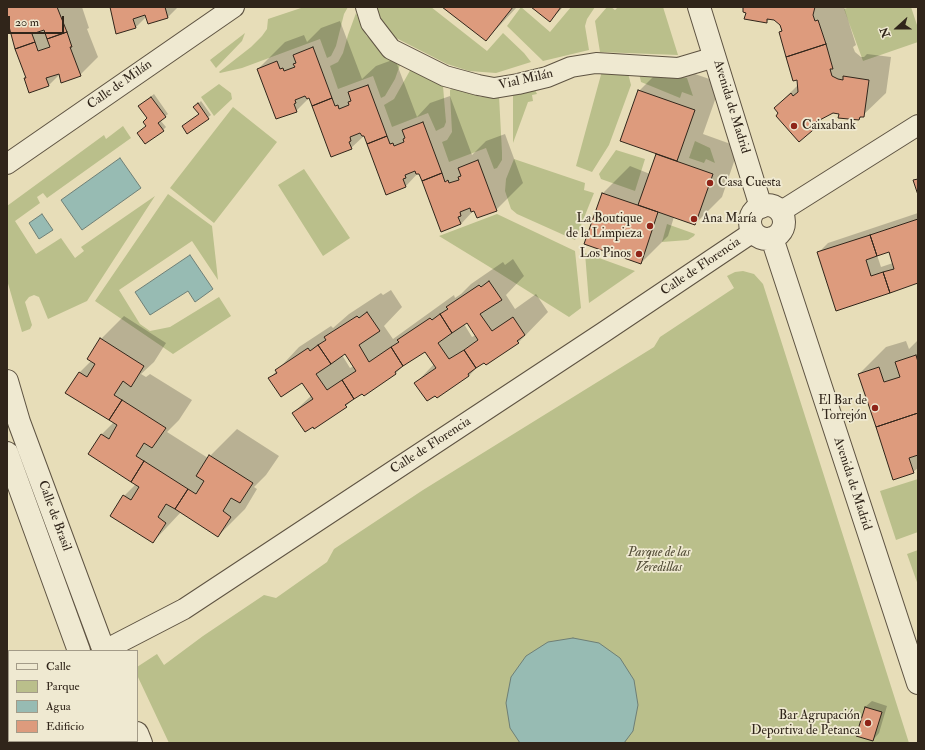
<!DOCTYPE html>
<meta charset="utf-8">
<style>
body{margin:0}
#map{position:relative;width:925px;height:750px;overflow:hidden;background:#e7ddb8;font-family:"IM FELL Double Pica",serif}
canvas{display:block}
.frame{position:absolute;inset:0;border:8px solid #30251a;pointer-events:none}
.legend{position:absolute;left:8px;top:650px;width:130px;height:92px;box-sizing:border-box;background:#efe9d1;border:1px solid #a39b88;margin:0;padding:5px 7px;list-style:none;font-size:12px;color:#30251a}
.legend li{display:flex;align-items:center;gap:8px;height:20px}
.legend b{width:20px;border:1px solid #a39b88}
.north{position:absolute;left:877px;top:8px;width:40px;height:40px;-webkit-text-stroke:3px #efe9d1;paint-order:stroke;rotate:249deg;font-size:11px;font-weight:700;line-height:16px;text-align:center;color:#30251a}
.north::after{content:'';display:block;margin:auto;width:14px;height:18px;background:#30251a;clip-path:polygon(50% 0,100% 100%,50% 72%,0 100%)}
.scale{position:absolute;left:8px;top:16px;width:56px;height:18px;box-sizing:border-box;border:2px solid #30251a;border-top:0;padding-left:5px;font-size:12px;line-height:14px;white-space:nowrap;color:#30251a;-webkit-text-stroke:3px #efe9d1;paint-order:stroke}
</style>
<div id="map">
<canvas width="925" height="750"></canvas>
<div class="frame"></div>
<ul class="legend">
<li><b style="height:5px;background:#efe9d1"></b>Calle</li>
<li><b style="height:11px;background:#babf8b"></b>Parque</li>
<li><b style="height:11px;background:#97bbb3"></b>Agua</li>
<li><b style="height:11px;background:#dd9b7d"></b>Edificio</li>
</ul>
<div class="north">N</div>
<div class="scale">20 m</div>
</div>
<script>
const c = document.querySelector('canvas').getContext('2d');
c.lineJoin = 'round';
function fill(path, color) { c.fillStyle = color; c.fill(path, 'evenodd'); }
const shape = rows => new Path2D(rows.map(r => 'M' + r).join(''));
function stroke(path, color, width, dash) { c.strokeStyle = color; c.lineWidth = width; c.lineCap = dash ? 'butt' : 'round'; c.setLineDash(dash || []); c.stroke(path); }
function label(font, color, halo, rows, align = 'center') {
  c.font = font + ' "IM FELL Double Pica",serif'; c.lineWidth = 3.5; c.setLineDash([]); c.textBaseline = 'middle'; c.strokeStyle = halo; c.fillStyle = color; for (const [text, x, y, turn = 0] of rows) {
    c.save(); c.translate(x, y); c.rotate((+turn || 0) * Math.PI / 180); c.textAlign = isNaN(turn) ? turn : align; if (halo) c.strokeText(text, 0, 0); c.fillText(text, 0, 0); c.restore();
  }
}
fill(shape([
 [304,7,348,7,344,14,336,46,331,56,327,58,320,39,242,68,220,73,219,72,251,47,262,36,267,29,268,19],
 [376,7,431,7,487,51,503,33,524,53,531,62,496,73,469,71,447,64,396,38,381,21],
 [521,7,550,32,571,7,595,7,587,19,585,26,589,50,543,61,507,26],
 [607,7,611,7,615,10,618,7,663,7,678,55,600,52,595,21],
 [850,7,911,7,918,28,918,42,863,61,844,9],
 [356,13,366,35,380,50,401,62,395,79,385,96,381,98,373,76,338,89,330,66,338,62,343,53,348,35],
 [245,33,242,41,216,68,210,60],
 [412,67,443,86,446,122,444,127,436,131,428,113,392,127,384,105,394,99],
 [602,71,628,73,631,85,609,145,592,172,576,166],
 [639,73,687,78,693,96,682,92,680,98,641,82],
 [219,84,231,93,232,99,214,116,201,97],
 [533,86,537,94,532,95,533,101,528,102,513,143,513,92],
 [453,88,481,97,499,96,502,152,502,160,497,168,494,169,486,148,449,162,442,142,447,140,452,132,450,94,450,90],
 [233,107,277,142,214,223,170,188],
 [123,126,131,138,47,198,43,193,37,197,40,203,15,221,36,254,61,238,75,258,84,251,81,247,155,196,87,301,48,319,39,297,34,295,29,297,25,302,32,325,30,329,22,332,7,280,7,206,104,135,106,139],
 [695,141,710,148,715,163,706,159,704,163,689,158],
 [616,150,645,159,635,191,601,179,599,174],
 [514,159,585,183,584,190,594,193,575,240,517,214,511,209,505,191,506,179],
 [304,169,350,238,323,256,278,185],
 [168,194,212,226,218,280,192,241,119,290,140,324,150,331,170,327,219,297,231,316,173,354,95,301],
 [497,214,575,251,581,308,569,317,488,266,439,236],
 [667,224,695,234,694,236,688,240,662,242],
 [585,253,635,271,589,303],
 [743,271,754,274,763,284,909,743,169,743,137,675,137,667,157,654,164,665,203,636,264,595,276,598,327,562,334,549,423,490,654,347,660,337,734,288,727,276,735,272],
 [918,479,918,532,896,540,880,491],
 [918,550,918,585,907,554]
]), '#babf8b');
const water = shape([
 [120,158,141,188,82,230,61,200,120,158],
 [42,214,53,230,39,239,29,223,42,214],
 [190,255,213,289,195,302,188,291,150,315,135,292,190,255],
 [573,638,599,643,620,658,634,680,638,705,633,731,624,743,520,743,510,728,506,703,511,677,526,656,548,642,573,638]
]);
fill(water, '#97bbb3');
stroke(water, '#6e7f76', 1);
fill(shape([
 [7,7,82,7,89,28,87,29,98,57,80,75,60,74,48,86,27,77,7,18],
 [110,7,178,7,168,17,149,23,147,16,136,27,117,33],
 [444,7,517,7,486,40],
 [532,7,563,7,550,21],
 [744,7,844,7,856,45,853,47,855,52,861,57,864,57,867,54,891,57,886,93,859,119,833,112,826,115,799,140,775,108,799,84,780,33,782,30,781,25,774,19,770,19,766,22,747,12],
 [340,21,362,79,376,66,395,59,417,117,430,103,450,96,472,155,486,141,505,134,523,183,496,210,474,210,461,224,419,172,406,186,387,193,365,135,351,148,310,97,296,111,258,69,285,42,304,35,307,42,321,28],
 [666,64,721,83,703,134,739,147,722,197,695,224,674,217,668,236,641,263,585,244,603,193,630,166,650,174,658,153,639,91],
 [154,94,168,114,160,120,166,127,163,130,147,126,148,118,143,103],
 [201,101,211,115,188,133,200,114,198,104],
 [918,213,918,282,837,309,818,253,828,243],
 [889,251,893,263,881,267,877,255],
 [513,259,524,276,506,295,515,309,536,294,548,312,518,343,479,365,469,376,437,397,416,383,434,364,425,350,406,363,396,373,364,394,362,392,357,396,346,406,315,427,293,413,312,395,303,381,270,378,299,347,331,326,333,328,349,314,381,293,383,295,391,290,402,307,384,326,393,339,454,295,455,298,461,294,471,284,503,262,505,265],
 [468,322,476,335,472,337,464,324],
 [345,353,354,366,350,368,342,355],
 [124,316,166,343,154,362,141,374,146,377,150,374,192,400,179,420,167,432,208,458,237,429,279,456,266,475,254,487,257,489,245,509,218,536,181,512,153,542,124,496,136,484,89,454,102,434,114,422,79,373,92,360,101,339],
 [918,340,918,468,913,472,859,374,886,347,906,341,909,349],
 [872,701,887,706,879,733,873,740,865,707]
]), '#0003');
const building = shape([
 [7,7,57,7,67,32,47,39,44,30,32,34,35,42,15,49,7,19,7,7],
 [110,7,165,7,168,18,148,24,145,15,133,19,136,28,116,34,110,7],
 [442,7,513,7,486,41,442,7],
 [531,7,561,7,550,22,531,7],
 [743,7,815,7,813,15,815,21,818,20,826,44,786,57,779,32,782,31,780,25,774,20,767,19,767,23,744,19,746,13,743,12,743,7],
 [67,32,72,47,70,47,81,76,61,83,59,74,46,78,49,86,29,93,24,78,26,78,15,49,35,42,38,51,50,47,47,39,67,32],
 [826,44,833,69,830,69,832,76,838,79,843,80,843,76,869,80,864,117,860,117,859,120,838,118,839,114,833,113,816,122,819,125,799,142,776,116,778,113,774,108,791,93,793,96,798,92,797,80,793,81,786,57,826,44],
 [313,47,332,98,312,106,309,98,307,99,305,96,295,100,296,103,294,104,297,112,276,119,257,69,277,61,280,69,283,68,284,71,295,67,293,64,296,63,293,55,313,47],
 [368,85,387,136,367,144,364,136,362,136,360,133,350,137,351,141,349,142,352,149,331,157,312,106,332,98,335,106,338,105,339,109,349,105,348,102,351,101,348,92,368,85],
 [638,90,695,110,677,161,620,141,638,90],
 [151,97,166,117,158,123,164,131,145,144,137,133,146,126,143,122,147,118,138,106,151,97],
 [198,103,209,119,187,134,182,126,199,114,193,107,198,103],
 [423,122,442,173,422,181,419,174,416,174,415,171,405,175,406,178,403,179,406,187,386,195,367,144,387,136,390,144,393,143,394,146,404,142,403,139,405,138,402,130,423,122],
 [656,154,713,174,695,225,638,205,656,154],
 [478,160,497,211,477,218,474,211,471,212,470,208,460,212,461,216,458,217,461,224,441,232,422,181,442,173,445,182,448,180,449,183,459,180,458,177,461,176,458,168,478,160],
 [918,179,918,195,913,180,918,179],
 [602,193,658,212,641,264,584,244,602,193],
 [918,219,918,283,890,293,883,272,894,269,889,252,877,256,870,235,918,219],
 [870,235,877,256,866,260,871,276,883,272,890,293,836,311,817,252,870,235],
 [489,281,502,300,480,314,492,331,513,317,525,335,517,341,519,343,486,365,484,363,476,368,464,350,478,340,467,323,452,333,440,314,448,309,446,307,479,285,481,287,489,281],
 [367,312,380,331,359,345,369,362,391,347,403,366,395,372,396,374,364,396,362,394,354,399,342,380,356,371,345,354,331,364,318,345,326,340,324,337,357,316,359,318,367,312],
 [440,314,452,333,438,343,449,359,464,350,476,368,468,374,469,376,437,398,435,396,427,401,414,383,436,368,425,352,403,366,391,347,399,342,397,340,430,318,432,320,440,314],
 [100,338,144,366,131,387,123,381,114,395,122,400,109,420,65,393,79,372,87,377,95,364,87,359,100,338],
 [318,345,331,364,316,374,327,390,342,380,354,399,345,405,347,407,314,429,313,427,305,432,292,413,313,399,302,383,281,397,268,378,277,373,275,370,308,348,310,351,318,345],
 [916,355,918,362,918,413,876,427,858,374,879,367,884,382,900,377,895,362,916,355],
 [122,400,166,428,152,448,144,443,136,456,144,461,131,482,88,454,101,434,109,439,117,425,109,420,122,400],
 [918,413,918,455,909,458,914,473,893,480,876,427,918,413],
 [209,455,253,483,240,503,231,498,223,511,231,517,218,537,175,509,188,489,196,494,204,481,196,476,209,455],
 [144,461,188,489,175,509,166,504,158,517,166,523,153,543,110,516,123,495,131,500,139,487,131,482,144,461],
 [865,707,882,712,873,741,856,736,865,707]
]);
fill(building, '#dd9b7d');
stroke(building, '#30251a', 1);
const minor = shape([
 [366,7,371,23,391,49,445,76,478,85,494,88,518,84,547,77,571,67,596,63,678,68,715,57],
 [7,164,234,7],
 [780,212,918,125],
 [103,651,184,609,604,332,753,232]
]);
const tertiary = shape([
 [699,7,761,207],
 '750 222a17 17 0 1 1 34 0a17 17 0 1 1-34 0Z',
 [772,238,918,683],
 [7,381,19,422,104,651],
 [7,453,79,651],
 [137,733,141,743],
 [116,741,117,743]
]);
const motorway = shape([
 [7,664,9,670],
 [7,726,9,731],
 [35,741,36,743]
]);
stroke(minor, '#5e5342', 22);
stroke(tertiary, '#5e5342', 24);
stroke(motorway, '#30251a', 24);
stroke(minor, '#efe9d1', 20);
stroke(tertiary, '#efe9d1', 22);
stroke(motorway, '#e4be7c', 22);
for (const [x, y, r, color] of [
 [794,126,4,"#8f2418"],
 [710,183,4,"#8f2418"],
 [694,219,4,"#8f2418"],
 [650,226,4,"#8f2418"],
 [639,254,4,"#8f2418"],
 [875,408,4,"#8f2418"],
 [868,723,4,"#8f2418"]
]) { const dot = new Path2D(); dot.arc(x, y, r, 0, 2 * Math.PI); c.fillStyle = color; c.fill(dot); stroke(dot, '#efe9d1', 1.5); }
label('13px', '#30251a', '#efe9d1', [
 ["Vial Milán",526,80,-13],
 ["Calle de Milán",120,85,-35],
 ["Avenida de Madrid",731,107,73],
 ["Calle de Florencia",701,267,-34],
 ["Calle de Florencia",431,446,-33],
 ["Avenida de Madrid",852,484,72],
 ["Calle de Brasil",54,516,70]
]);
label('13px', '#30251a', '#efe9d1', [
 ["Caixabank",802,126,"left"],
 ["Casa Cuesta",718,183,"left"],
 ["La Boutique",642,219],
 ["de la Limpieza",642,234],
 ["Ana María",702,219,"left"],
 ["Los Pinos",631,254],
 ["El Bar de",867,401],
 ["Torrejón",867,416],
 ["Bar Agrupación",860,716],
 ["Deportiva de Petanca",860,731]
], 'right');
label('italic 13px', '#524c36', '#efe9d1', [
 ["Parque de las",659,553],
 ["Veredillas",659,568]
]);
</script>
